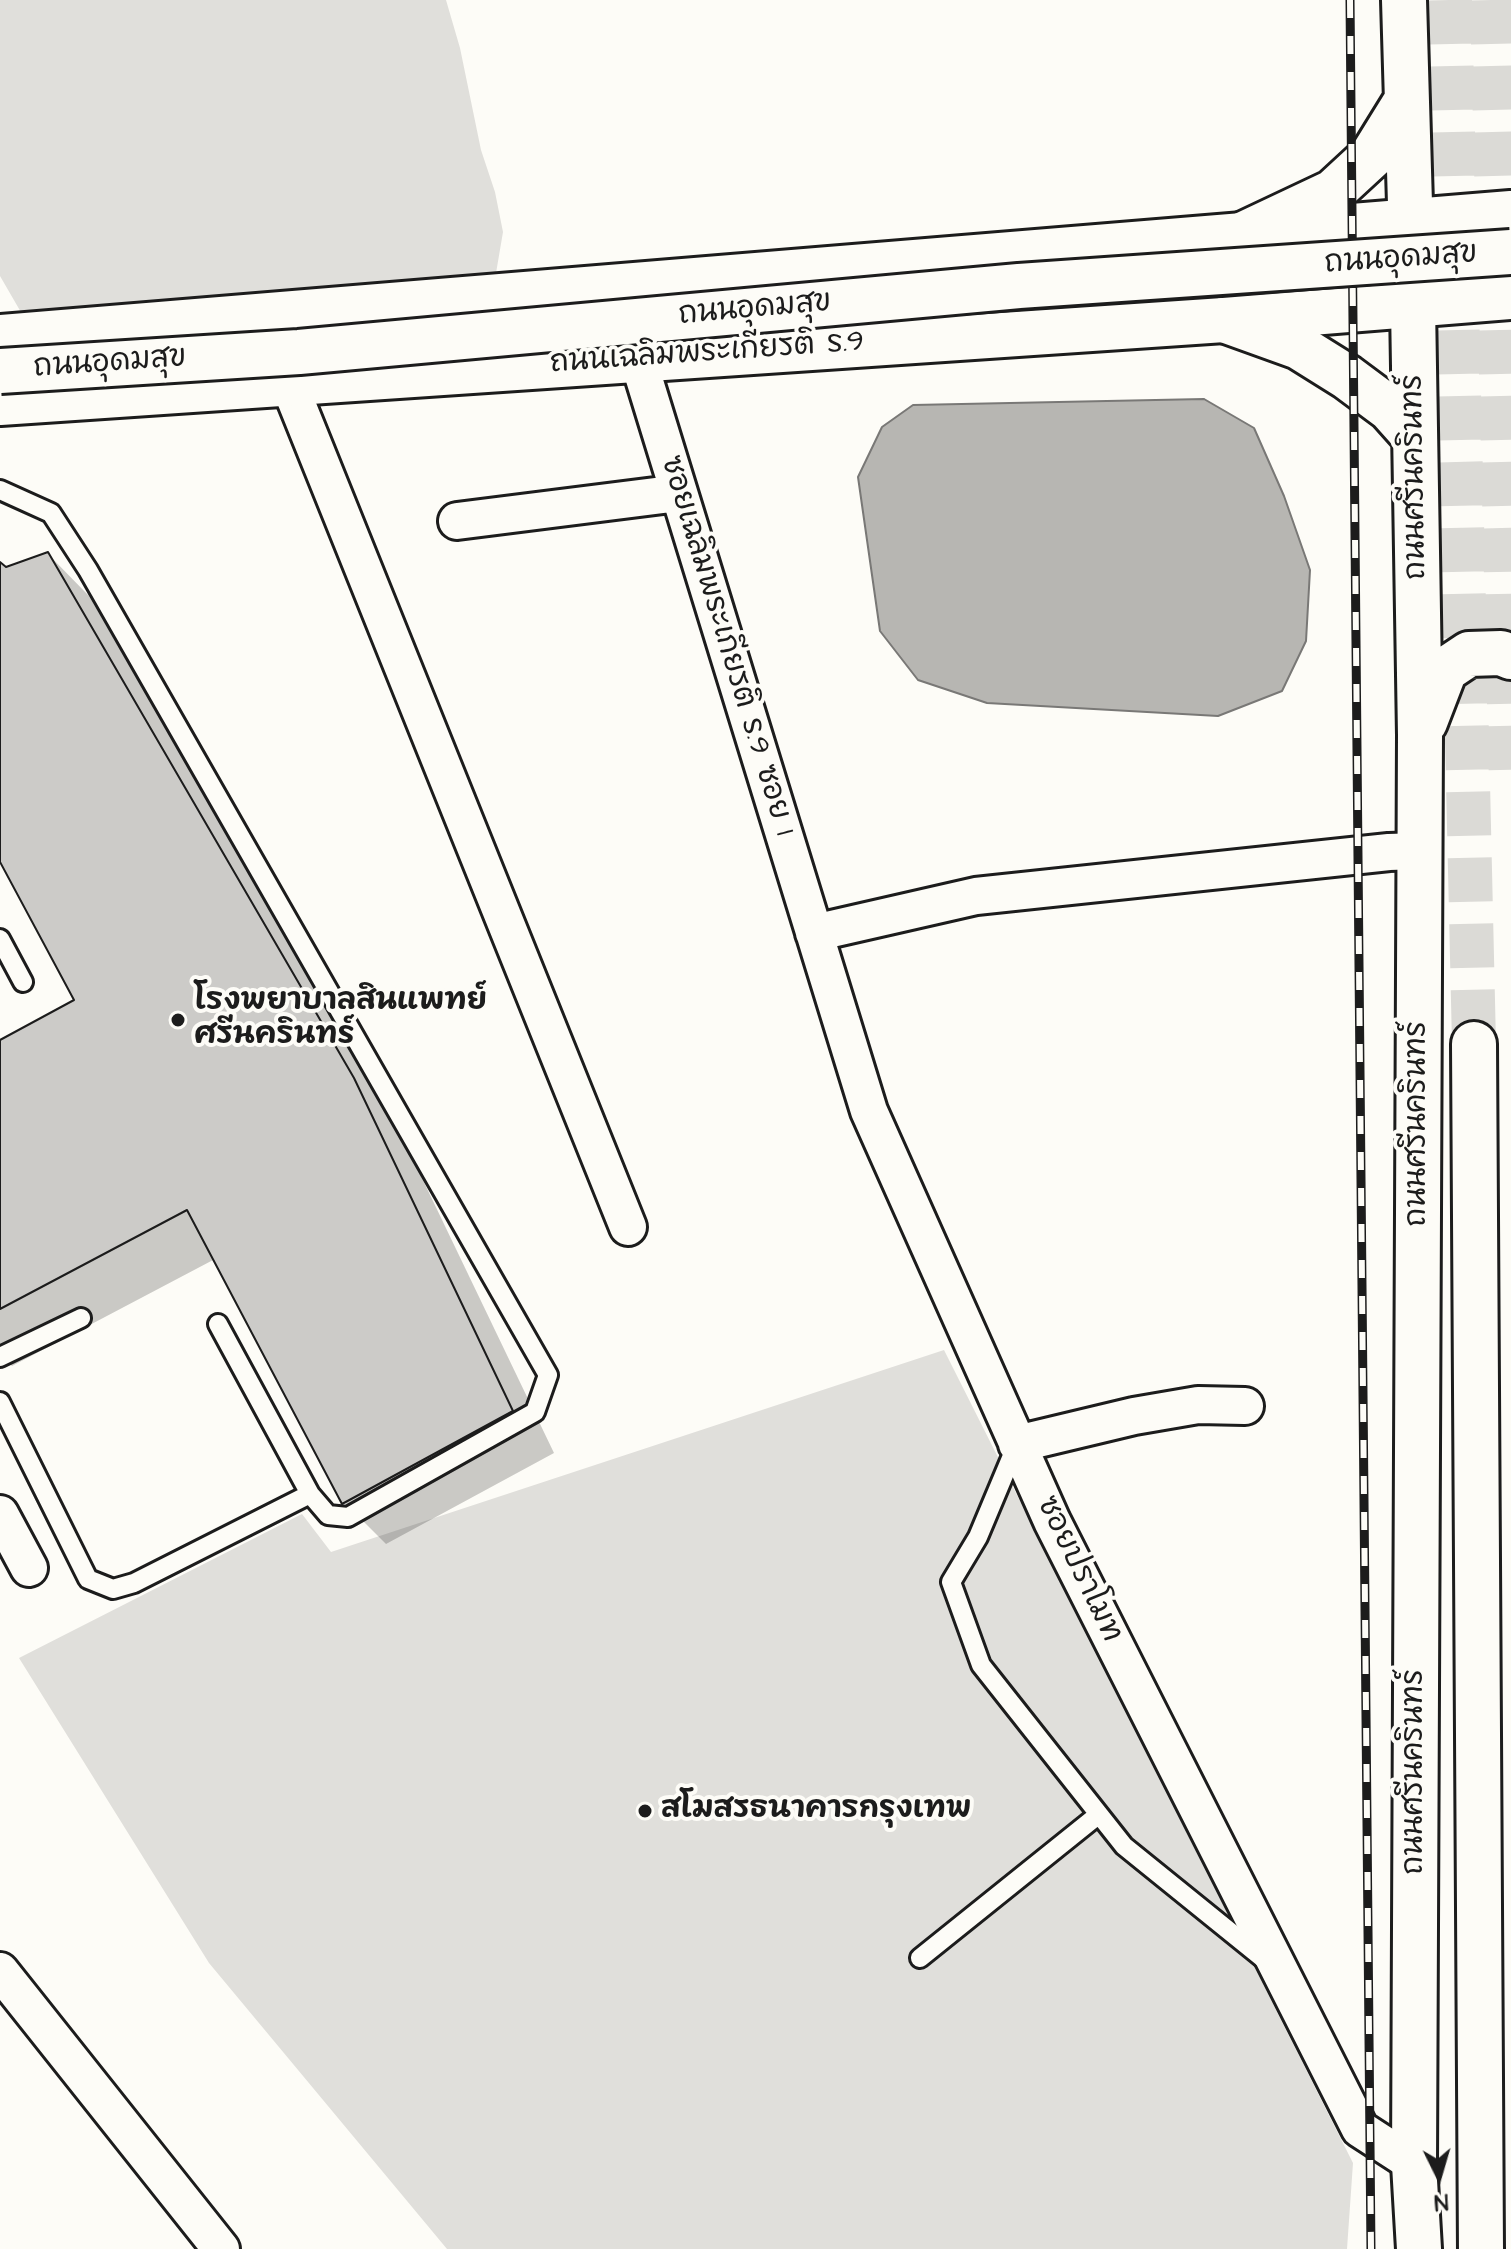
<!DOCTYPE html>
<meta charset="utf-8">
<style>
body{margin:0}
#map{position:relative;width:1511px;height:2249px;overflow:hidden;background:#fdfcf7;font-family:"Architects Daughter",sans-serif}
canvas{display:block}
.north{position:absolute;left:1399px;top:2137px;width:80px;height:80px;-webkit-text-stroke:6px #fdfcf7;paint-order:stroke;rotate:175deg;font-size:22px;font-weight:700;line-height:32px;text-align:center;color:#1c1c1c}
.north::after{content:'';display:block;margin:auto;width:28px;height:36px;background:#1c1c1c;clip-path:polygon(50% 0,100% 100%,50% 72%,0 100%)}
</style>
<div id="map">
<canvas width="1511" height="2249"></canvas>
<div class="north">N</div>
</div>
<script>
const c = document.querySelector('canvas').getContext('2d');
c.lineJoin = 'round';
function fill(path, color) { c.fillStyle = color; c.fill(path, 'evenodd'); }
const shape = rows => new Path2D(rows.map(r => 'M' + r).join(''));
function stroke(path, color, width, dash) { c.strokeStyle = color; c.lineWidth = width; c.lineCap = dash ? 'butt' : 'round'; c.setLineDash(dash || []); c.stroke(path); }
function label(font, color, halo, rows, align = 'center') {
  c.font = font + ' "Architects Daughter","Playpen Sans Thai",sans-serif'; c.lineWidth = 8; c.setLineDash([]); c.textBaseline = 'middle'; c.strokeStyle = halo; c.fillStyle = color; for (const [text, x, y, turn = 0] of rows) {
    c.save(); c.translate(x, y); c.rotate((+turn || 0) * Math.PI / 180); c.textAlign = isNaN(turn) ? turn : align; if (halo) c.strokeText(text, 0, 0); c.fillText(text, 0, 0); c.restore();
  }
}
fill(shape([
 [0,0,446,0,460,48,481,150,495,192,503,232,495,279,22,314,0,276],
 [944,1350,1353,2163,1347,2249,447,2249,209,1963,19,1658,302,1514,331,1552]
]), '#e0dfdb');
const water = shape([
 [1204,399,1254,428,1284,496,1310,570,1306,641,1282,691,1218,716,987,703,918,680,880,631,858,477,882,427,913,405,1204,399]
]);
fill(water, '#b7b6b2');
stroke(water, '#797876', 2);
fill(shape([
 [48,554,89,596,395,1122,554,1453,386,1544,344,1502,215,1259,12,1366,0,1354,0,1042,77,1001,0,858,0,565,6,569]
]), '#0003');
const building = shape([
 [48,552,354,1078,513,1411,342,1504,187,1210,0,1309,0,1040,74,1000,0,862,0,562,6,567,48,552]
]);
fill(building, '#cccbc8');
stroke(building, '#1c1c1c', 2);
stroke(shape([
 [1450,0,1474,1044],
 [1492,0,1511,785]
]), '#dbdad6', 44, [44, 22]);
const service = shape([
 [0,490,51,513,88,570,548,1375,535,1412,348,1517,328,1515,310,1494,134,1583,113,1589,88,1579,0,1402],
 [0,939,23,982],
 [218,1324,310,1494],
 [0,1357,81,1318],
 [1017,1444,978,1537,951,1582,981,1665,1124,1846,1265,1960],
 [920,1958,1098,1815]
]);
const minor = shape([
 [638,359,869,1111,1052,1521,1360,2129,1414,2164],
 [289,384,628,1227],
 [457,521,679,493],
 [814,933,976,896,1389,852,1420,851],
 [1017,1444,1134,1416,1198,1405,1245,1406],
 [0,1514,29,1568],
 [0,1971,221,2249]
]);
const secondary = shape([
 [0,337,1511,213],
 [0,403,1224,320,1511,297]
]);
const primary = shape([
 [1404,0,1413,306,1420,735,1414,2164,1419,2249],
 [1244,234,1333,192,1372,156,1406,101],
 [1224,320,1299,347,1347,377,1390,409,1415,437],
 [1425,722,1445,670,1469,654,1501,653,1511,657],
 [1474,1044,1481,2249]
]);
stroke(service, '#1c1c1c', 24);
stroke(minor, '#1c1c1c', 42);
stroke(secondary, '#1c1c1c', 50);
stroke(primary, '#1c1c1c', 50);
stroke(service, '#fdfcf7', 18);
stroke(minor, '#fdfcf7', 36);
stroke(secondary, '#fdfcf7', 44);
stroke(primary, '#fdfcf7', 44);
const rail = shape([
 [1350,0,1371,2249]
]);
stroke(rail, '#1c1c1c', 9);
stroke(rail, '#fdfcf7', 6, [18]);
const secondaryBridge = shape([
 [0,371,299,352,1019,286,1511,252]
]);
stroke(secondaryBridge, '#1c1c1c', 50, []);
stroke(secondaryBridge, '#fdfcf7', 44);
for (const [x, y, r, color] of [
 [178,1020,8,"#1c1c1c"],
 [645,1811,8,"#1c1c1c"]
]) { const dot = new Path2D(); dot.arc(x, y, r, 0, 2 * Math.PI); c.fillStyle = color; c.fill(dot); stroke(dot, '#fdfcf7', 3); }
label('30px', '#1c1c1c', '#fdfcf7', [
 ["ถนนอุดมสุข",1401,260,-4],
 ["ถนนอุดมสุข",755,310,-5],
 ["ถนนเฉลิมพระเกียรติ ร.9",707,354,-4],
 ["ถนนอุดมสุข",110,364,-4],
 ["ถนนศรีนครินทร์",1416,477,-91],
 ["ซอยเฉลิมพระเกียรติ ร.9 ซอย 1",726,646,73],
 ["ถนนศรีนครินทร์",1419,1124,-90],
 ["ซอยปราโมท",1078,1570,64],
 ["ถนนศรีนครินทร์",1416,1772,-90]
]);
label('bold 30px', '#1c1c1c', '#fdfcf7', [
 ["โรงพยาบาลสินแพทย์",194,1003],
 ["ศรีนครินทร์",194,1037],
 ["สโมสรธนาคารกรุงเทพ",661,1811]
], 'left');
</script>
